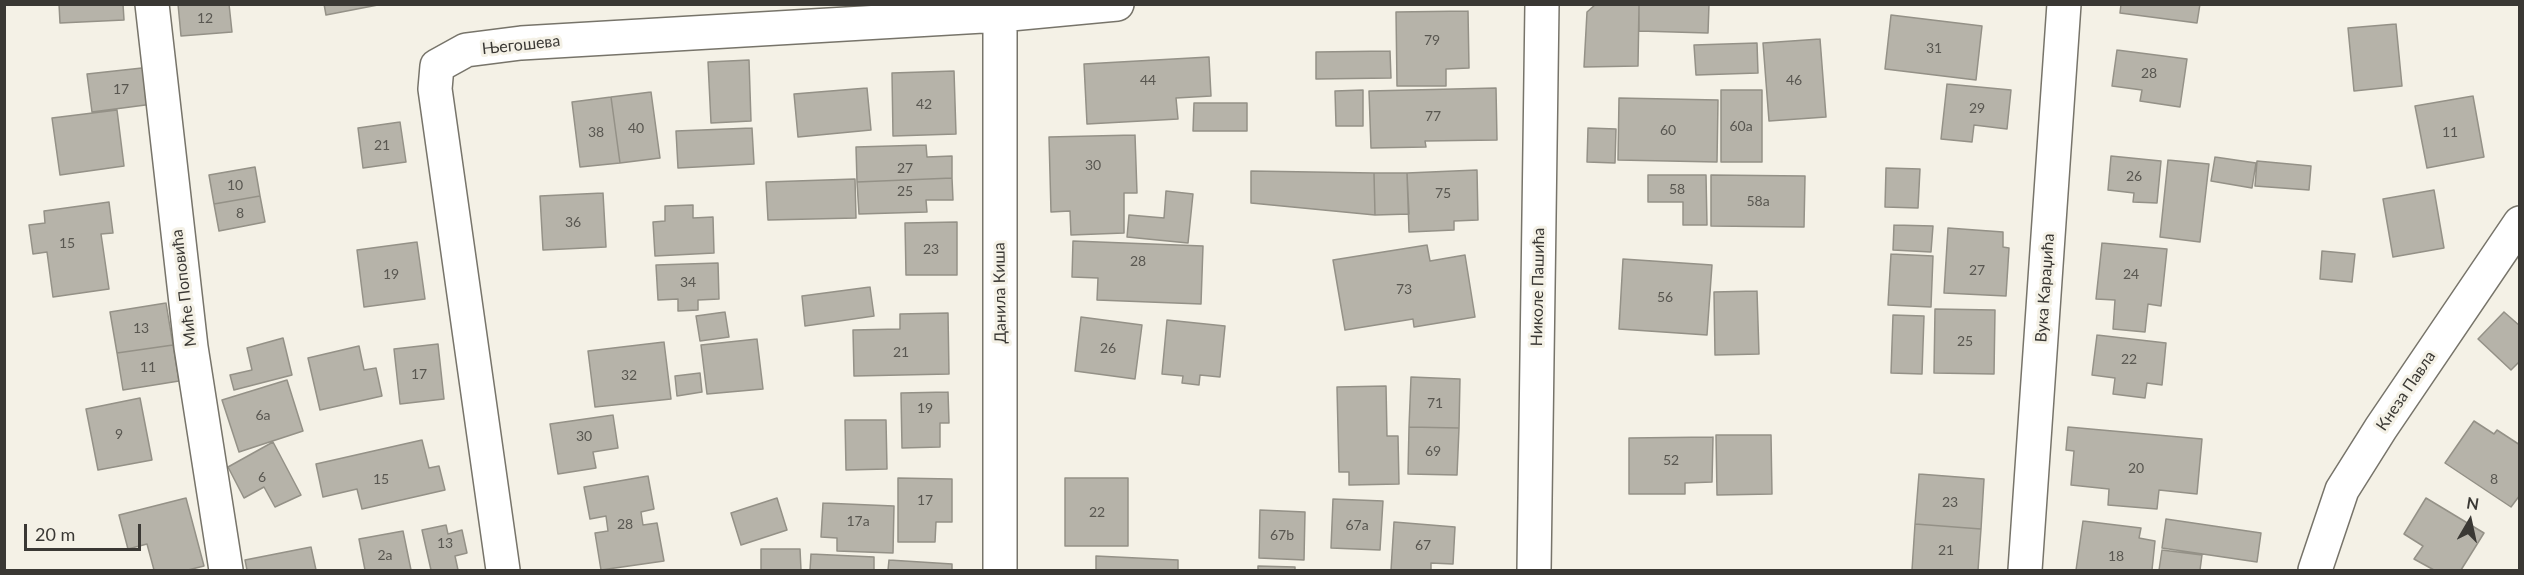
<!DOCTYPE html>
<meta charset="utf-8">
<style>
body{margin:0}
#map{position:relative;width:2524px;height:575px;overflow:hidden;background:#f4f1e6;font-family:Lato,sans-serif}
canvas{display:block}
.frame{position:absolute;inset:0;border:6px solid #3a3834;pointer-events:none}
.north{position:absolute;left:2440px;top:491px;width:60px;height:60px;-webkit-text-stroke:4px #f4f1e6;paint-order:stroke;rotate:9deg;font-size:16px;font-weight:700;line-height:24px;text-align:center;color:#3a3834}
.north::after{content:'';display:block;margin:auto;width:21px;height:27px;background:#3a3834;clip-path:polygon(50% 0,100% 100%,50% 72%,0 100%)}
.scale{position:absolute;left:24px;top:524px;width:117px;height:27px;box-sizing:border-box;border:3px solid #3a3834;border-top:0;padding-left:8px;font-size:18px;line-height:21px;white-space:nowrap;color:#3a3834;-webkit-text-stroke:4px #f4f1e6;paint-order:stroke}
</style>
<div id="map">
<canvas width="2524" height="575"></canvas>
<div class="frame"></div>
<div class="north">N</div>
<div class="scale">20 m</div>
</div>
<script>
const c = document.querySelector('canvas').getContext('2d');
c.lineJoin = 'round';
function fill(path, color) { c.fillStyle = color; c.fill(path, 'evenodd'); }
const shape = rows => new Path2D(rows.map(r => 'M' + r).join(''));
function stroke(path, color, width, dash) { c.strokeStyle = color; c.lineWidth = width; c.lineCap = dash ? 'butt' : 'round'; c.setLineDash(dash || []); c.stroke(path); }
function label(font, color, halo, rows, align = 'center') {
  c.font = font + ' Lato,sans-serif'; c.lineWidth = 6; c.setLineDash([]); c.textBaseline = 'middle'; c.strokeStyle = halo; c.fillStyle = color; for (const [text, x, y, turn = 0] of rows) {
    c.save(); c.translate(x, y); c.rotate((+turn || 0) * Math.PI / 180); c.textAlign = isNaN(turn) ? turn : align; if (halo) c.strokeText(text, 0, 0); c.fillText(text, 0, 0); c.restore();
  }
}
const building = shape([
 [59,4,123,4,124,20,60,23,59,4],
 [178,4,229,4,232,32,181,36,178,4],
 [324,4,383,4,326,15,324,4],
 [1596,4,1639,4,1638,66,1584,67,1587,12,1596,4],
 [1639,4,1709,4,1708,33,1639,31,1639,4],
 [2121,4,2200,4,2197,23,2120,13,2121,4],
 [1468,11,1469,68,1446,69,1446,86,1397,86,1396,12,1468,11],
 [1891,15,1982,26,1976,80,1885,69,1891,15],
 [2396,24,2402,86,2354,91,2348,28,2396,24],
 [1820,39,1826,117,1769,121,1763,43,1820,39],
 [1757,43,1758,73,1696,75,1694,45,1757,43],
 [2117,50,2187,59,2180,107,2140,101,2142,90,2112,86,2117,50],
 [1390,51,1391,78,1316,79,1316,52,1390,51],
 [1209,57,1211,96,1176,98,1178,119,1087,124,1084,64,1209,57],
 [749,60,751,121,711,123,708,62,749,60],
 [151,67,153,104,92,112,87,74,151,67],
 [954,71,956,134,893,136,892,73,954,71],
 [1947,84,2011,90,2007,129,1974,125,1972,142,1941,139,1947,84],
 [867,88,871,130,798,137,794,94,867,88],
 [1496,88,1497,140,1425,141,1426,147,1371,148,1369,91,1496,88],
 [1363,90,1363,126,1336,126,1335,91,1363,90],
 [1721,90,1762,90,1762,162,1721,162,1721,90],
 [651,92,660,158,620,163,611,97,651,92],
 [2473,96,2484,157,2427,168,2415,106,2473,96],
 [611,97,620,163,580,167,572,102,611,97],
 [1619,98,1718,100,1717,162,1618,160,1619,98],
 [1194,103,1247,103,1247,131,1193,131,1194,103],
 [117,110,124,166,60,175,52,118,117,110],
 [400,122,406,162,363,168,358,128,400,122],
 [752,128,754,164,678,168,676,131,752,128],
 [1588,128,1616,129,1615,163,1587,162,1588,128],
 [1135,135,1137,193,1124,193,1124,233,1071,235,1070,211,1051,212,1049,137,1135,135],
 [926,145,927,157,952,156,952,178,857,182,856,147,926,145],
 [2111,156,2161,161,2157,203,2133,202,2134,193,2108,190,2111,156],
 [2215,157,2256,163,2252,188,2211,181,2215,157],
 [2168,160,2209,164,2200,242,2160,237,2168,160],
 [2257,161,2311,166,2309,190,2255,186,2257,161],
 [255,167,260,196,214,204,209,175,255,167],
 [1886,168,1920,169,1918,208,1885,207,1886,168],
 [1477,170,1478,220,1454,221,1454,230,1409,232,1407,173,1477,170],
 [1251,171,1374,173,1375,215,1251,203,1251,171],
 [1374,173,1407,173,1409,214,1375,215,1374,173],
 [1648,175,1706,175,1707,225,1683,225,1683,202,1648,202,1648,175],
 [1711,175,1805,176,1804,227,1711,226,1711,175],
 [952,178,953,200,926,200,927,212,859,214,857,182,952,178],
 [855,179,856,218,768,220,766,182,855,179],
 [2434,190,2444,248,2393,257,2383,199,2434,190],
 [1166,191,1193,194,1188,243,1127,237,1129,215,1164,218,1166,191],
 [603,193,606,247,543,250,540,196,603,193],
 [260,196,265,222,219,231,214,204,260,196],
 [109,202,113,233,101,234,109,289,53,297,47,252,33,254,29,225,45,223,44,211,109,202],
 [693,205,693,218,713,217,714,253,655,256,653,222,665,221,665,206,693,205],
 [957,222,957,275,906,275,905,223,957,222],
 [1894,225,1933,226,1931,252,1893,250,1894,225],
 [1948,228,2003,232,2003,247,2009,248,2006,296,1944,293,1948,228],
 [1073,241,1203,246,1201,304,1097,300,1098,278,1072,277,1073,241],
 [417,242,425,299,364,307,357,250,417,242],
 [2102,243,2167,249,2161,306,2148,304,2145,332,2113,329,2115,300,2096,299,2102,243],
 [1427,245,1430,261,1465,255,1475,317,1414,327,1413,319,1345,330,1333,260,1427,245],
 [2322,251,2355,254,2352,282,2320,279,2322,251],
 [1891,254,1933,256,1931,307,1888,305,1891,254],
 [1623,259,1712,265,1707,335,1619,329,1623,259],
 [718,263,719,299,698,300,698,310,678,311,678,299,658,300,656,265,718,263],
 [870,287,874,316,805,326,802,296,870,287],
 [1757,291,1759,354,1715,355,1714,292,1757,291],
 [166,303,173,345,117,353,110,312,166,303],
 [1935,309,1995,310,1994,374,1934,373,1935,309],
 [725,312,729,337,700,341,696,316,725,312],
 [2504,312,2520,326,2520,361,2511,370,2478,339,2504,312],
 [948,313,949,374,854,376,853,330,900,329,900,314,948,313],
 [1893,315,1924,316,1922,374,1891,373,1893,315],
 [1081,317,1142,325,1135,379,1075,371,1081,317],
 [1167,320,1225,326,1220,377,1200,375,1199,385,1182,383,1183,376,1162,374,1167,320],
 [2097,335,2166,343,2162,385,2147,383,2145,398,2113,394,2115,378,2092,375,2097,335],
 [283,338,292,375,234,390,230,375,252,370,247,348,283,338],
 [757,339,763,389,707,394,701,345,757,339],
 [664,342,671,399,595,407,588,351,664,342],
 [438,344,444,399,400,404,394,349,438,344],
 [173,345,179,381,123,390,117,353,173,345],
 [359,346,364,370,376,368,382,396,320,410,308,358,359,346],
 [700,373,702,392,677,396,675,376,700,373],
 [1411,377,1460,379,1459,428,1409,427,1411,377],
 [287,380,303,431,239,452,222,400,287,380],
 [1386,386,1387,436,1398,436,1399,484,1349,485,1349,472,1339,472,1337,387,1386,386],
 [948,392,949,423,940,423,940,447,902,448,901,393,948,392],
 [140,398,152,460,98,470,86,409,140,398],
 [613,415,618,448,593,452,596,468,558,474,550,424,613,415],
 [845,420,886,420,887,469,846,470,845,420],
 [2474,421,2494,434,2497,430,2520,445,2520,495,2511,507,2445,463,2474,421],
 [1409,427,1459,428,1457,475,1408,474,1409,427],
 [2068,427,2202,439,2197,494,2159,490,2157,509,2108,505,2109,489,2071,485,2074,451,2066,450,2068,427],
 [1716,435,1771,435,1772,494,1717,495,1716,435],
 [1713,437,1712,482,1685,483,1685,494,1629,494,1629,438,1713,437],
 [422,440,429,468,439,466,445,490,362,509,357,489,323,497,316,464,422,440],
 [273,442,301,495,275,507,264,487,244,498,228,467,273,442],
 [1919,474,1984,479,1981,529,1915,524,1919,474],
 [648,476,654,509,641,512,643,525,657,523,664,561,601,570,595,533,608,531,606,516,590,519,584,487,648,476],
 [898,478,952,479,952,522,936,522,935,542,898,542,898,478],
 [1065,478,1128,478,1128,546,1065,546,1065,478],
 [186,498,204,566,188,570,154,570,147,544,128,549,119,515,186,498],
 [777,498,787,530,741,545,731,513,777,498],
 [2426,498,2484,533,2461,570,2434,570,2414,559,2423,546,2404,534,2426,498],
 [1333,499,1383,501,1380,550,1331,548,1333,499],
 [823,503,894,506,893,553,837,551,837,538,821,537,823,503],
 [1260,510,1305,512,1304,560,1259,558,1260,510],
 [2166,519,2261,533,2257,562,2162,548,2166,519],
 [2083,521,2141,528,2139,538,2155,541,2152,570,2076,570,2083,521],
 [1394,522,1455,527,1453,564,1431,563,1431,570,1391,570,1394,522],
 [1915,524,1981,529,1978,570,1912,570,1915,524],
 [446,525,448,534,462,530,467,553,455,556,458,570,431,570,422,530,446,525],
 [403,531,411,570,365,570,359,539,403,531],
 [311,547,316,570,247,570,245,560,311,547],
 [761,549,800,549,801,570,761,570,761,549],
 [2162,550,2202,555,2200,570,2159,570,2162,550],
 [811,554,874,557,874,570,810,570,811,554],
 [1096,556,1178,560,1178,570,1096,570,1096,556],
 [889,560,952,564,952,570,888,570,889,560],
 [1258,566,1295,567,1295,570,1258,570,1258,566]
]);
fill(building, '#b6b3a9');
stroke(building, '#949187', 1.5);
const minor = shape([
 [152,4,191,347,226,570],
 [503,570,435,89,437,66,466,50,521,43,1000,15,1117,4],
 [1000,570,1000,15],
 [1534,570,1542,4],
 [2025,570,2064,4],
 [2315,570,2342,490,2381,428,2520,223]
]);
stroke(minor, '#77746a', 36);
stroke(minor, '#fff', 33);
label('14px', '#595751', null, [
 ["12",205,18],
 ["79",1432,40],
 ["31",1934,48],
 ["28",2149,73],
 ["44",1148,80],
 ["46",1794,80],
 ["17",121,89],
 ["42",924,104],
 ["29",1977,108],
 ["77",1433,116],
 ["60a",1741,126],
 ["40",636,128],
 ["60",1668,130],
 ["38",596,132],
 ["11",2450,132],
 ["21",382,145],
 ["30",1093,165],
 ["27",905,168],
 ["26",2134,176],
 ["10",235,185],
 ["58",1677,189],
 ["25",905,191],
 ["75",1443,193],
 ["58a",1758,201],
 ["8",240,213],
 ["36",573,222],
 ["15",67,243],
 ["23",931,249],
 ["28",1138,261],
 ["27",1977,270],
 ["19",391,274],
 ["24",2131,274],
 ["34",688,282],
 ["73",1404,289],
 ["56",1665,297],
 ["13",141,328],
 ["25",1965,341],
 ["26",1108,348],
 ["21",901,352],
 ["22",2129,359],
 ["11",148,367],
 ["17",419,374],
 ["32",629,375],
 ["71",1435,403],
 ["19",925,408],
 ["6a",263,415],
 ["9",119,434],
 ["30",584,436],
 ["69",1433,451],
 ["52",1671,460],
 ["20",2136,468],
 ["6",262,477],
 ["15",381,479],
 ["8",2494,479],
 ["17",925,500],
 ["23",1950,502],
 ["22",1097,512],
 ["17a",858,521],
 ["28",625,524],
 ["67a",1357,525],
 ["67b",1282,535],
 ["13",445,543],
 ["67",1423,545],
 ["21",1946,550],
 ["2a",385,555],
 ["18",2116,556]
]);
label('16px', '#3a3834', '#f4f1e6', [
 ["Његошева",521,45,-6],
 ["Николе Пашића",1538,287,-89],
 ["Миће Поповића",184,288,-97],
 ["Вука Караџића",2045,288,-86],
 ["Данила Киша",1000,293,-91],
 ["Кнеза Павла",2406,391,-56]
]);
</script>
